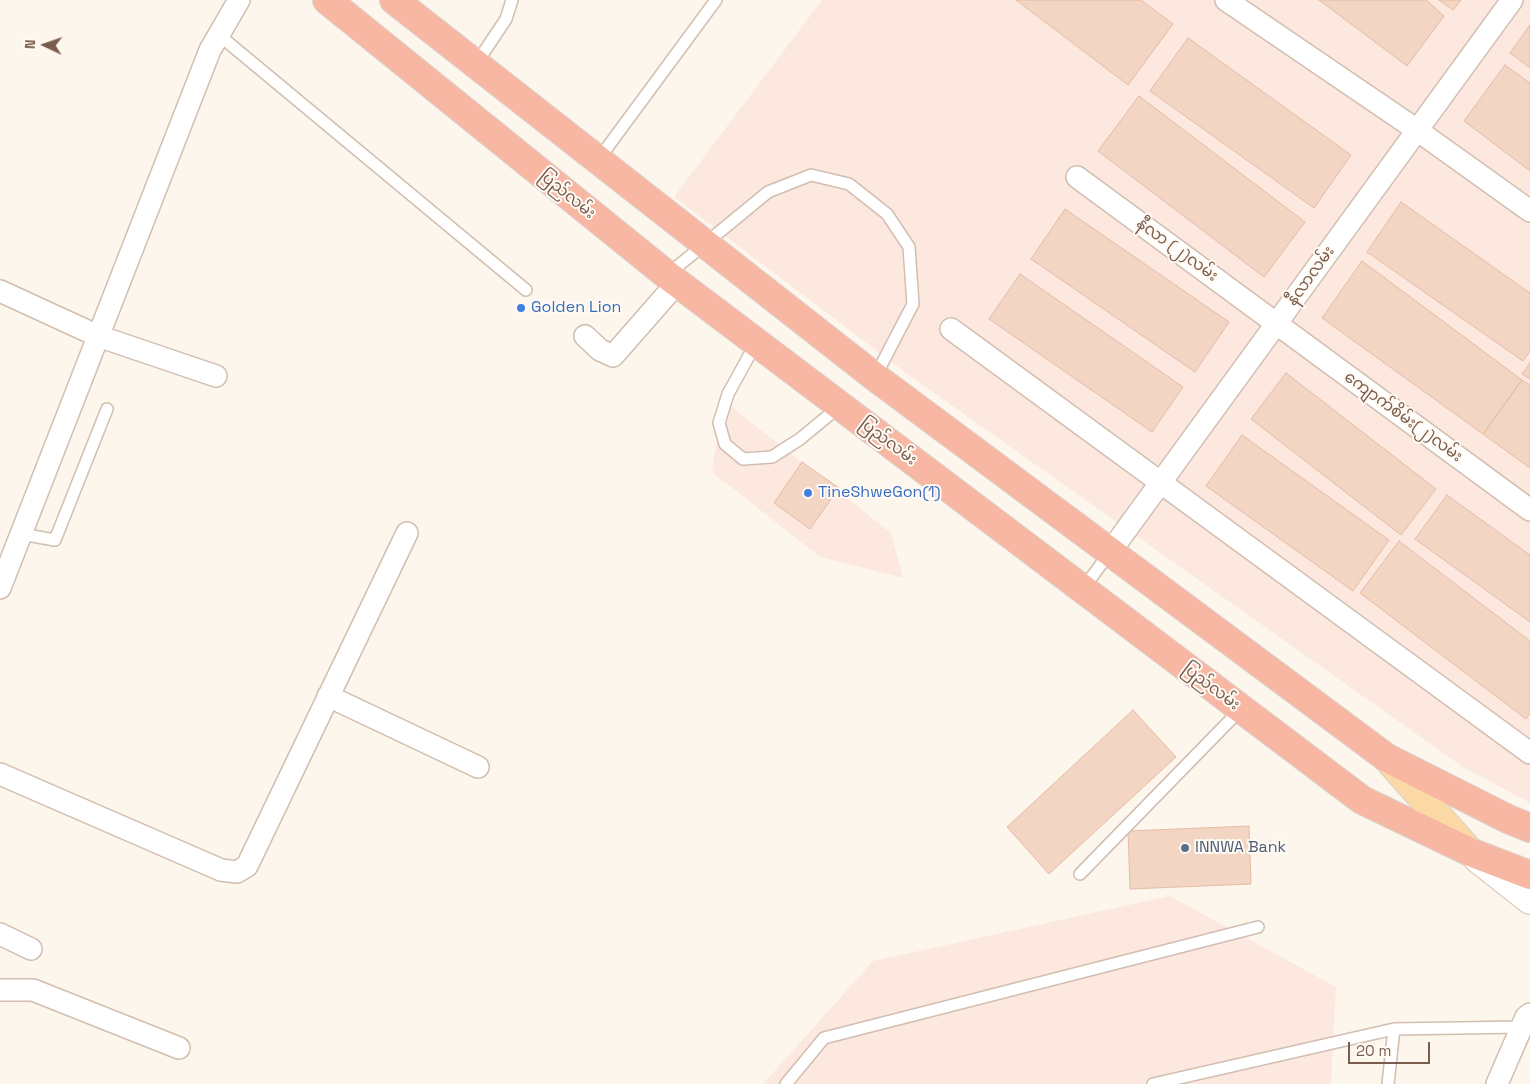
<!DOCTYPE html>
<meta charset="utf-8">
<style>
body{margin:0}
#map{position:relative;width:1530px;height:1084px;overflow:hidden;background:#fdf6ec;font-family:"Space Grotesk",sans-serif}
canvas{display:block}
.north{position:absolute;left:20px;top:20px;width:50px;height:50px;-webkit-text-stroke:4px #fffaf3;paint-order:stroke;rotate:273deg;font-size:14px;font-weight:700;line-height:20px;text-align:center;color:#7a5c4d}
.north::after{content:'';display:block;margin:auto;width:18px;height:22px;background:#7a5c4d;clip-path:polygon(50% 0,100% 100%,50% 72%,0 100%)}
.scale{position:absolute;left:1348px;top:1042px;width:82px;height:22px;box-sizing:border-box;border:2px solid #7a5c4d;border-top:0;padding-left:6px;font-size:15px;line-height:18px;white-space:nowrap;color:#7a5c4d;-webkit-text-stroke:4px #fffaf3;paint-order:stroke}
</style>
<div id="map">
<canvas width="1530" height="1084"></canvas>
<div class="north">N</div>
<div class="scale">20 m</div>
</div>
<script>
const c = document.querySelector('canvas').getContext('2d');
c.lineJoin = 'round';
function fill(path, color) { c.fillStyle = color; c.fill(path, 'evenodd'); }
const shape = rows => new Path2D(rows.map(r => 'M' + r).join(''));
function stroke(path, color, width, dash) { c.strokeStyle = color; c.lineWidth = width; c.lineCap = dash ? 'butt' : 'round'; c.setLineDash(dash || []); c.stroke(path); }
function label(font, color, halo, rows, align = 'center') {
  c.font = font + ' "Space Grotesk","Noto Sans Myanmar",sans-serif'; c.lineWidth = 4; c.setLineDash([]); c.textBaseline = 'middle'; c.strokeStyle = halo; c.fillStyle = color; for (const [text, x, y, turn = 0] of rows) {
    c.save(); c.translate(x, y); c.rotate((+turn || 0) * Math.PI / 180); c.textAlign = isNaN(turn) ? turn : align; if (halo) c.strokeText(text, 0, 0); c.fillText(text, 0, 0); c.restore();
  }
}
fill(shape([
 [822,0,1530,0,1530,803,1463,767,906,373,674,197],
 [723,400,891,533,903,578,820,557,712,472],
 [1170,896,1336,987,1331,1084,763,1084,873,961]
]), '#fde8e0');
const building = shape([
 [1016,0,1141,0,1173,24,1128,85,1016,0],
 [1319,0,1426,0,1444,16,1407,66,1319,0],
 [1439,0,1461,0,1453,10,1439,0],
 [1530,25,1530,68,1510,53,1530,25],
 [1188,38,1351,155,1314,208,1150,91,1188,38],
 [1505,65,1530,83,1530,171,1464,121,1505,65],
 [1139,96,1305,222,1264,277,1098,151,1139,96],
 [1401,202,1530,293,1530,351,1523,361,1367,252,1401,202],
 [1065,209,1229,322,1195,372,1031,259,1065,209],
 [1362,261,1522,380,1483,434,1322,318,1362,261],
 [1020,274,1183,387,1152,432,989,319,1020,274],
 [1530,363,1530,379,1522,374,1530,363],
 [1286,373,1436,489,1401,535,1251,419,1286,373],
 [1522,380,1530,385,1530,468,1483,434,1522,380],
 [1242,435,1389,540,1353,591,1206,486,1242,435],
 [802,462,839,488,810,529,774,503,802,462],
 [1447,495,1530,555,1530,622,1415,539,1447,495],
 [1399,541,1530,641,1530,714,1526,719,1360,593,1399,541],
 [1133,710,1176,757,1049,874,1007,827,1133,710],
 [1249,826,1251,884,1130,889,1128,831,1249,826]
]);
fill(building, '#f3d5c3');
stroke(building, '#e6bba3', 1);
const lane = shape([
 [219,35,526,290],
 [476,64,506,19,512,0],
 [598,160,716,0],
 [667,275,768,192,811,175,849,184,887,214,909,247,913,304,875,377],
 [756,343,728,394,719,423,725,444,743,459,772,457,800,439,840,406],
 [21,534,55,540,107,409],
 [1083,589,1110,552],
 [1080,874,1241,709],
 [786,1084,824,1038,1258,927],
 [1153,1084,1394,1029,1522,1027],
 [1388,1084,1394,1029]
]);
const street = shape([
 [1226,0,1417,130,1530,211],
 [1077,177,1530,510],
 [0,291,98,336,216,376],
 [951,329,1530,753],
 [585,336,600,350,613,356,677,283],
 [1110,552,1512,0],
 [0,588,210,50,239,0],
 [328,696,478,767],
 [0,774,221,870,237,872,247,866,407,533],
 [0,934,31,949],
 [0,990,33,990,179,1048],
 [1497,1084,1526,1017,1530,1014]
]);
const secondary = shape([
 [1477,858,1530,900]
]);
const primary = shape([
 [1387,758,1470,852]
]);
const highway = shape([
 [327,0,667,275,1362,800,1470,852,1530,875],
 [394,0,875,377,1387,758,1508,819,1530,828]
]);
stroke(lane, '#d1beb0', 14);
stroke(street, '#d1beb0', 24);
stroke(secondary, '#d6c0b0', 30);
stroke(primary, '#dad1cd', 30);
stroke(highway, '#dad1cd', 30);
stroke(lane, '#fff', 11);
stroke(street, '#fff', 21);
stroke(secondary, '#fff', 28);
stroke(primary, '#fbd9a5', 28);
stroke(highway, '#f7b7a3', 28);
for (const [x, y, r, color] of [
 [521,308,5,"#3f7fe0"],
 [808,493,5,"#3f7fe0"],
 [1185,848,5,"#5c6f8a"]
]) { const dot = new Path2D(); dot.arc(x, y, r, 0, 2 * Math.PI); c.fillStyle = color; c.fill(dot); stroke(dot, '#fffaf3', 2); }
label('16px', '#7a5c4d', '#fffaf3', [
 ["ပြည်လမ်း",567,195,39],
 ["နီလာ (၂)လမ်း",1177,250,36],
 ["နီလာလမ်း",1311,276,-54],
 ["ကျောက်စိမ်း(၂)လမ်း",1403,417,36],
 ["ပြည်လမ်း",888,442,37],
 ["ပြည်လမ်း",1211,687,37]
]);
label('16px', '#366cbe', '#fffaf3', [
 ["Golden Lion",531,308],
 ["TineShweGon(1)",818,493]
], 'left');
label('16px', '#4e5e75', '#fffaf3', [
 ["INNWA Bank",1195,848]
], 'left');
</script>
